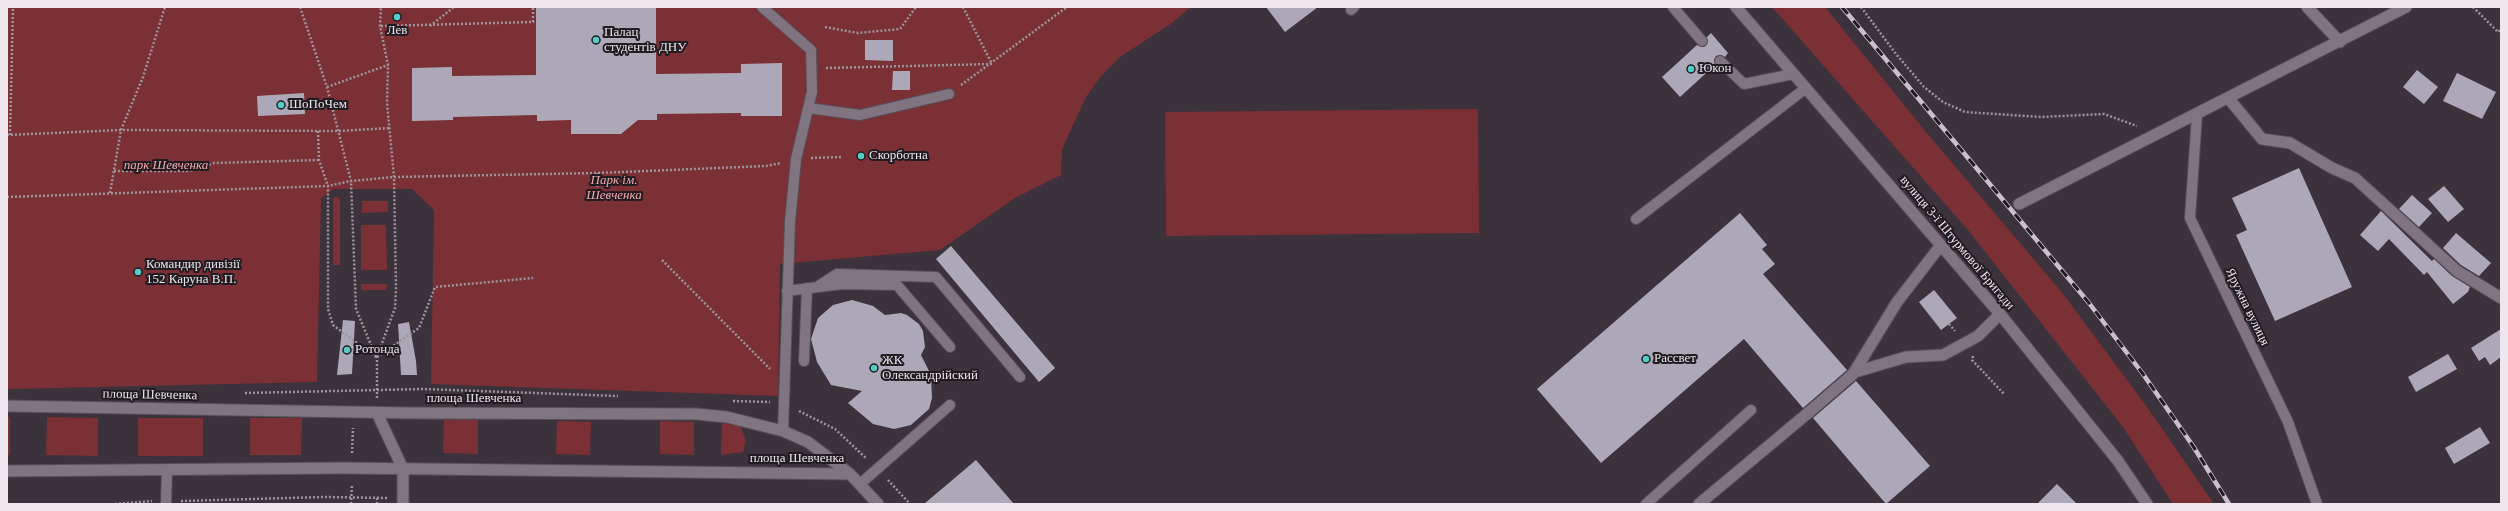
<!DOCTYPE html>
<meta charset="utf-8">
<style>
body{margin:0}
#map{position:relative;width:2508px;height:511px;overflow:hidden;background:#3c323c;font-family:Georgia,serif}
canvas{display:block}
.frame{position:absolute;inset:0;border:8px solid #ede6ed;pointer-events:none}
</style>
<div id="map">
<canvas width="2508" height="511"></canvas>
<div class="frame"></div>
</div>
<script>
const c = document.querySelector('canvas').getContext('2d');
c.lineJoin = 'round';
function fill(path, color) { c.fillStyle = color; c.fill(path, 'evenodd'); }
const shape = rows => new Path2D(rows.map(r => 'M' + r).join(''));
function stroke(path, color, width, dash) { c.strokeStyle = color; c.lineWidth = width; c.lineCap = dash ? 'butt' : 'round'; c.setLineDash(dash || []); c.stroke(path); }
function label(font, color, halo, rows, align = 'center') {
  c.font = font + ' Georgia,serif'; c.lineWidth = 4; c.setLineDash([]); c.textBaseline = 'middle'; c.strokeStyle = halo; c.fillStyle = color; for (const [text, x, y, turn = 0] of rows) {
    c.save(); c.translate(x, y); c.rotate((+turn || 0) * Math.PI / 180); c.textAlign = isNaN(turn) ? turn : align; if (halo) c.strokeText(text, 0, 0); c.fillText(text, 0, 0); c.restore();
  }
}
fill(shape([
 [7,7,1191,7,1172,23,1120,57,1100,77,1086,97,1062,149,1061,175,1015,198,940,250,780,264,778,396,431,384,434,210,412,189,334,189,321,198,317,382,12,389,7,388],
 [1772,7,1825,7,1926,132,2064,295,2147,407,2214,504,2173,504,2123,427,1968,230],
 [1478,109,1479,233,1166,236,1165,112],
 [336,196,340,199,340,265,333,265,333,199],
 [362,201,388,201,388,212,362,213],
 [361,225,386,225,387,270,361,270],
 [361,284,387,284,386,290,361,290],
 [7,417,10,417,10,455,7,455],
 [47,417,98,418,98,456,46,455],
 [138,418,203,418,203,456,138,456],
 [250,418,302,418,301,455,250,455],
 [444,420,478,420,478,454,443,453],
 [557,421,591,422,590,455,556,454],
 [660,421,694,422,694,455,660,454],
 [722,422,739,423,746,440,743,452,721,455]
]), '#7a3035');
fill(shape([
 [536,7,656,7,656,74,741,73,741,64,782,63,782,116,741,116,741,113,657,114,657,120,638,120,621,134,571,134,571,120,537,121,537,115,453,117,453,120,412,121,412,68,452,67,452,76,536,75],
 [1266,7,1318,7,1285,32],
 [1711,33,1728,53,1725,57,1721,55,1716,56,1714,60,1715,65,1680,97,1662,77,1697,45,1703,47,1706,46,1707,37],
 [865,40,893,40,893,61,865,60],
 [2417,70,2438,87,2424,104,2403,87],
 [893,71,910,71,910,90,892,90],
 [2457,73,2496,92,2482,119,2443,101],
 [304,93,305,114,258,116,257,96],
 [2299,168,2352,287,2275,321,2236,235,2247,230,2232,198],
 [2444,186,2464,209,2448,222,2428,199],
 [2412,195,2432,213,2419,227,2399,209],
 [2381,211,2432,261,2434,259,2452,276,2470,287,2468,292,2453,304,2427,272,2424,275,2389,239,2378,251,2360,235],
 [1740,213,1767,245,1762,249,1775,264,1763,274,1847,370,1803,408,1744,339,1601,463,1537,389],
 [2456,233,2491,263,2479,276,2461,265,2443,248],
 [951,246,1055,368,1039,382,936,259],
 [1934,290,1957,318,1941,330,1919,302],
 [852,300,873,306,885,315,901,313,907,315,919,324,923,331,925,347,921,355,931,375,932,398,929,409,911,425,894,429,873,424,848,403,862,391,831,385,817,362,811,339,818,318,833,305],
 [343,320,355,321,352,374,337,375],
 [409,322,416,361,417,375,401,375,398,324],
 [2501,329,2501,357,2490,365,2485,357,2479,361,2471,348],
 [2448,354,2457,369,2416,392,2408,377],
 [1856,381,1930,466,1886,504,1813,418],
 [2480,427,2490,443,2454,464,2445,448],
 [976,460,1014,504,924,504],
 [2057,484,2077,504,2037,504]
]), '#ada8b8');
const service = shape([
 [762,7,811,50,812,92,796,159,790,222,783,431],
 [1673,7,1702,41],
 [1351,10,1354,7],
 [1720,61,1744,84,1793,74],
 [808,108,860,115,949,94],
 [2197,115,2190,218,2288,422,2317,504],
 [1636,219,1806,88],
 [817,287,837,274,936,277,1020,377],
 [787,291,842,284,897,285,950,347],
 [804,361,807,288],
 [860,484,950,405],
 [166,504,167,470],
 [1646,504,1751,410]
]);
const pedestrian = shape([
 [377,413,403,469,403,504]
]);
const minor = shape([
 [2307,7,2340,42],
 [2229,99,2262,139,2290,143,2332,168,2355,178,2457,271,2501,298],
 [2019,204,2406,7],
 [1808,413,1852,375]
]);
const tertiary = shape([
 [1855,372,1906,357,1943,355,1978,336,2000,314],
 [1853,374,1897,302,1941,245],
 [7,406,410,413,696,414,727,417,783,431,808,442,850,474,878,504],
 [7,471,343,468,850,474],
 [1699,504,1808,413]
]);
const secondary = shape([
 [1736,7,2000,314,2118,461,2147,504]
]);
stroke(service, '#584e58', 12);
stroke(pedestrian, '#584e58', 13);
stroke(minor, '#584e58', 13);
stroke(tertiary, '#584e58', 13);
stroke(secondary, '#584e58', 13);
stroke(shape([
 [300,7,327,87,351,181,356,309,376,357],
 [1861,7,1896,54,1924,87,1943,102,1965,112,2041,117,2104,114,2137,126],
 [2473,7,2498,32,2501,29],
 [381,26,533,22,533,7],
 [430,26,454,7],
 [825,27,858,33,900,29,916,7],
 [826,68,992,64,963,7],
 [961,85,1067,7],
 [327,87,388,65],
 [318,131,319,160,328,186,328,309,333,325,376,357],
 [7,135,121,130,339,131,390,128],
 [10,135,13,7],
 [811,158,841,157],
 [114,171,189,171,214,163,319,160],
 [597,173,598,200],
 [110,193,121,130,143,77,165,7],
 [7,197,328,186,351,181,394,177,597,173,766,166,781,163],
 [662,260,770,369],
 [1949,324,1955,331],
 [1973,356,1972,360,2004,394],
 [377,357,419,328,435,287,533,278],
 [245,393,423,389,618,396],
 [377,398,377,357,395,308,396,289,394,177,387,103,388,65,380,26,381,7],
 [733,401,770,402],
 [799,411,835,429,867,459],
 [352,453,353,428],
 [888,480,910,504],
 [181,501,324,497,388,498],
 [115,504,152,501],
 [351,504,352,484],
 [377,504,377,498]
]), '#9d949d', 2.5, [2, 2]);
stroke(service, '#7f7480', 10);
stroke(pedestrian, '#7f7480', 11);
stroke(minor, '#7f7480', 11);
stroke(tertiary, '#7f7480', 11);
stroke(secondary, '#7f7480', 11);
const rail = shape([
 [1842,7,2089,303,2143,374,2193,446,2229,504]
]);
stroke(rail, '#c8c1c8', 4.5);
stroke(rail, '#201b20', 3, [9]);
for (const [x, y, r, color] of [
 [397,17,4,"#54cdc8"],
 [596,40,4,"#54cdc8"],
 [1691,69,4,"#54cdc8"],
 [281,105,4,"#54cdc8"],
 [861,156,4,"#54cdc8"],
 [138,272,4,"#54cdc8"],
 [347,350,4,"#54cdc8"],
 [1646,359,4,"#54cdc8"],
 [874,368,4,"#54cdc8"]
]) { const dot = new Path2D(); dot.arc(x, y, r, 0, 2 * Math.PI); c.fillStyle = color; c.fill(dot); stroke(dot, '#201b20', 1.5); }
label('13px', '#ede6ed', '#201b20', [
 ["Лев",397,31,"center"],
 ["Палац",604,33],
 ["студентів ДНУ",604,48],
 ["Юкон",1699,69],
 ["ШоПоЧем",289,105],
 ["Скорботна",869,156],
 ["Командир дивізії",146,265],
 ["152 Каруна В.П.",146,280],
 ["Ротонда",355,350],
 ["Рассвет",1654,359],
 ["ЖК",882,361],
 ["Олександрійский",882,376]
], 'left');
label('italic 13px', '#f5aaab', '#201b20', [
 ["парк Шевченка",166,166],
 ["Парк iм.",614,181],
 ["Шевченка",614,196]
]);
label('13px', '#ede6ed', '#201b20', [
 ["вулиця 3-ї Штурмової Бригади",1957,243,50],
 ["Яружна вулиця",2247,307,64],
 ["площа Шевченка",150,395,1],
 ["площа Шевченка",474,399],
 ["площа Шевченка",797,459]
]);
</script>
